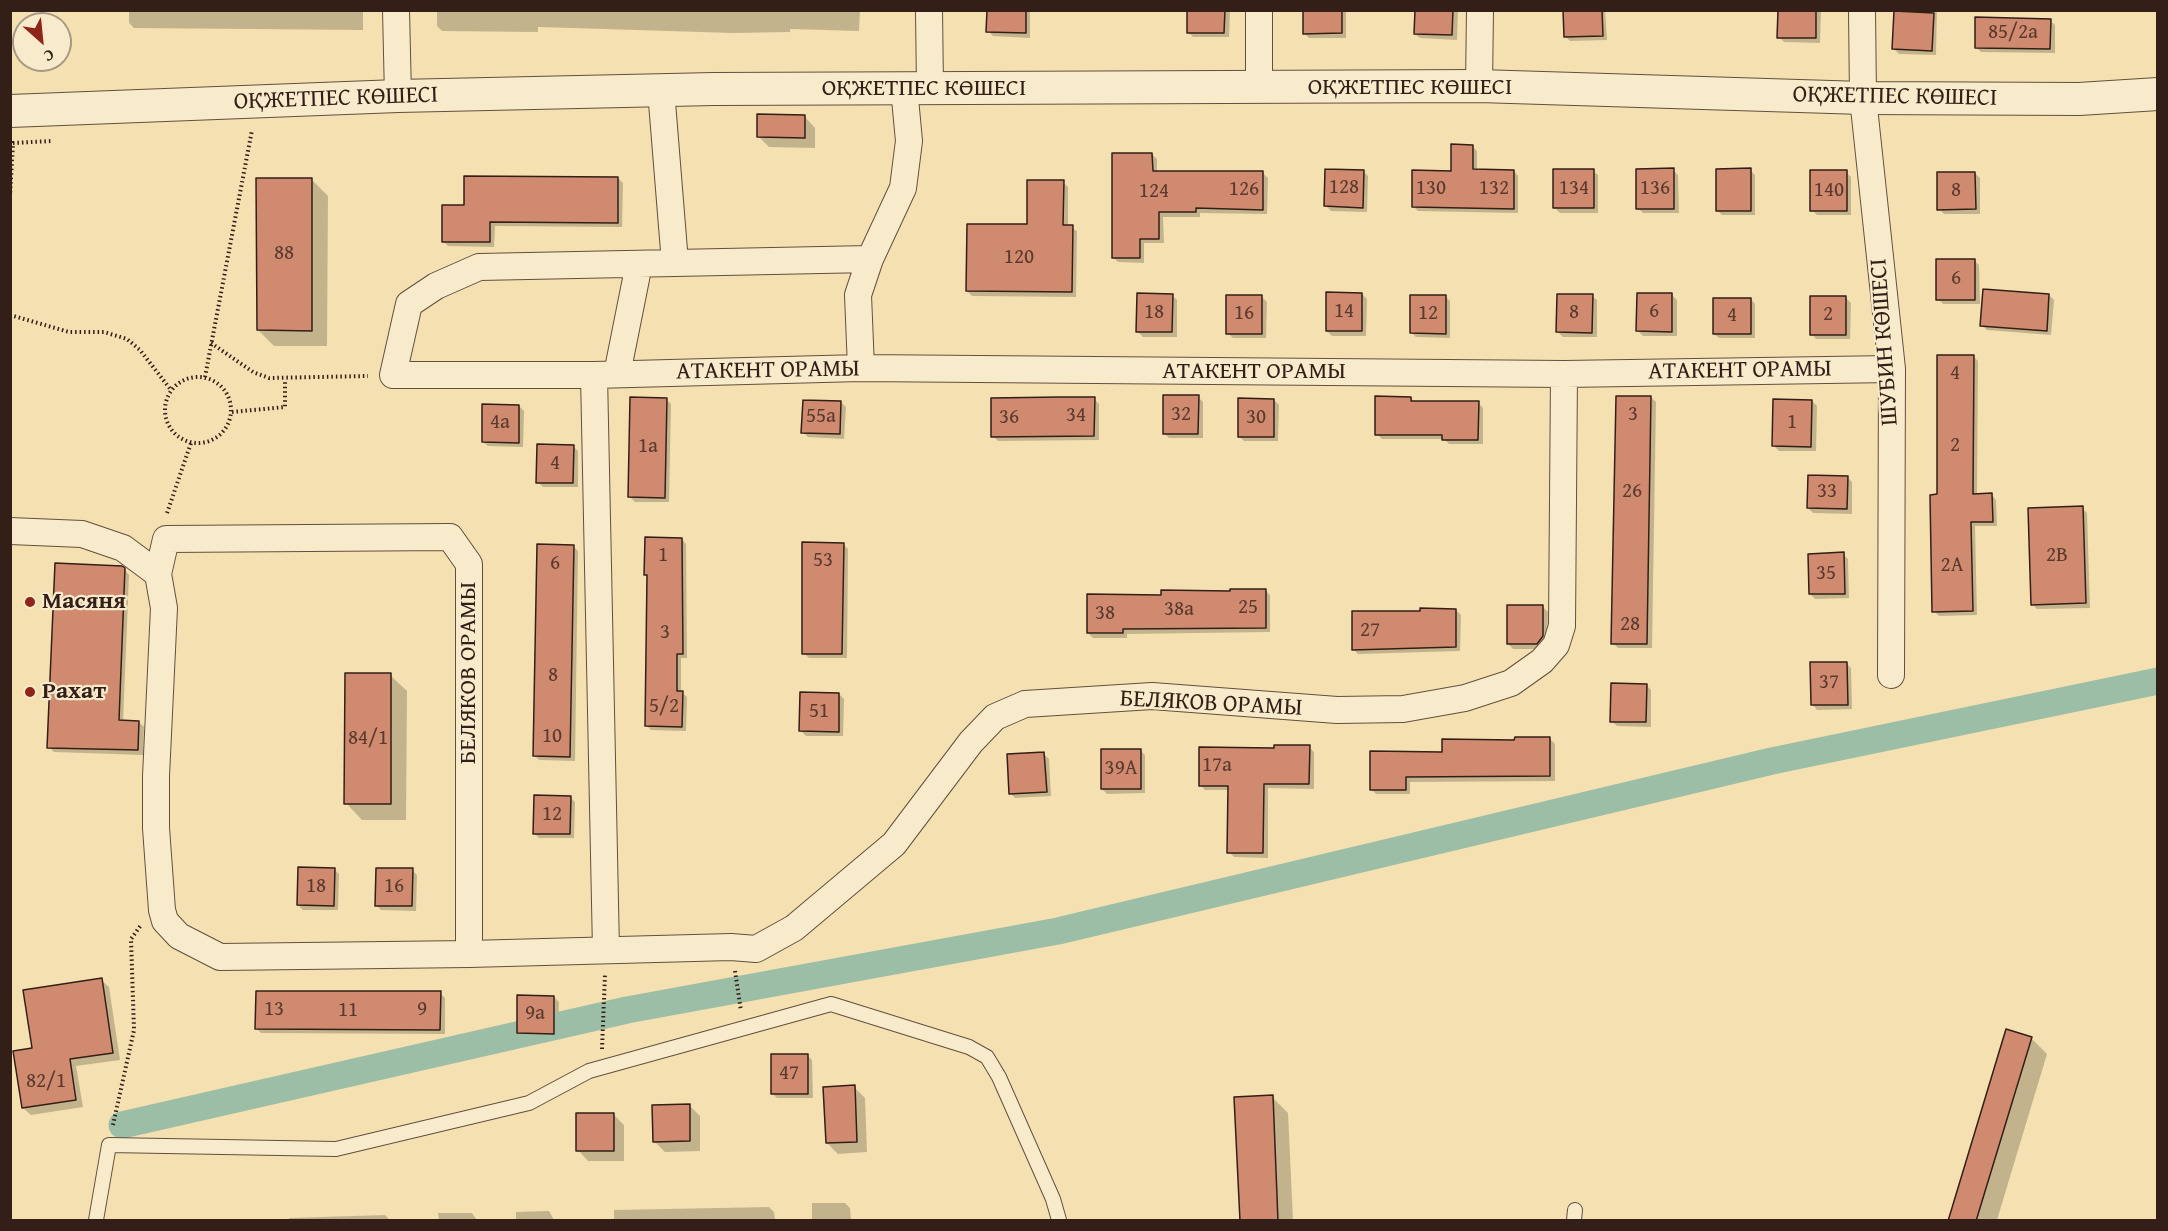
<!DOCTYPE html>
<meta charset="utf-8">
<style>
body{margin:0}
#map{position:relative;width:2168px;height:1231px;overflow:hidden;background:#f4e0b1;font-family:"Gentium Book Plus",serif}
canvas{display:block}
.frame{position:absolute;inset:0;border:12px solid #331f18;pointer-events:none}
.north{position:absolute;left:12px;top:12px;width:60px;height:60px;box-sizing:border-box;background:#f8ebcc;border:2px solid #a99984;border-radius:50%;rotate:153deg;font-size:16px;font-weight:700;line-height:24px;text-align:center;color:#331f18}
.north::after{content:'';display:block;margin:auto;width:21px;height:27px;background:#8f2418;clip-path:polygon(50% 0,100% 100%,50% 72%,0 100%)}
</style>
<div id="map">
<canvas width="2168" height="1231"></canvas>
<div class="frame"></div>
<div class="north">С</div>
</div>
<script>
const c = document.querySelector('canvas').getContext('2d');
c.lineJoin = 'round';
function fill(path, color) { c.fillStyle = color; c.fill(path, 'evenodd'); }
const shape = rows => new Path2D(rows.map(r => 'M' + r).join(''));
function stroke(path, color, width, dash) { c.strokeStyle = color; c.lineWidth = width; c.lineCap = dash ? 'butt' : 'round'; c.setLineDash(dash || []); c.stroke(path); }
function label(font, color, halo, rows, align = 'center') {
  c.font = font + ' "Gentium Book Plus",serif'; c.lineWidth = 4.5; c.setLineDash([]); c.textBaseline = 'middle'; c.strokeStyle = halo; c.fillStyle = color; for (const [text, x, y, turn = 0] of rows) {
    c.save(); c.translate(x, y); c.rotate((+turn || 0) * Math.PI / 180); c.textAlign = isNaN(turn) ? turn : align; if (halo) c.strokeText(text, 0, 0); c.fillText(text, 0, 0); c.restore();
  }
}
fill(shape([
 [129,10,363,10,363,30,134,28,129,23],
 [437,10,860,10,859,31,790,29,790,32,733,33,538,27,538,32,442,31,437,26],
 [988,10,1030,10,1030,38,993,36,988,31],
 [1189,10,1230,10,1229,37,1193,37,1188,32],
 [1304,10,1346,10,1346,38,1309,38,1304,33],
 [1416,10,1458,10,1457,40,1420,38,1415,34],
 [1565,10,1605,10,1607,40,1570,41,1565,36],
 [1780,10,1821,10,1820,43,1784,42,1779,37],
 [1894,10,1937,10,1936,55,1899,54,1894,49],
 [2050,20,2055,25,2055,53,1981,52,1976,47],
 [805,117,815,128,815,148,769,147,758,136],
 [1472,146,1477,151,1477,171,1514,171,1518,176,1518,213,1418,211,1413,206,1452,172],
 [1152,154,1157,159,1157,173,1263,173,1268,178,1267,214,1200,213,1200,217,1163,217,1164,243,1144,243,1144,263,1118,262,1113,257],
 [1673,170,1678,175,1679,213,1643,213,1638,208],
 [1750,170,1755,175,1755,215,1722,215,1717,210],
 [1363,171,1368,176,1367,212,1331,211,1326,206],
 [1593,171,1598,175,1598,213,1560,213,1555,208],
 [1846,172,1851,177,1851,215,1817,215,1812,210],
 [1975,173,1980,178,1980,214,1944,214,1939,209],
 [618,178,623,183,622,227,495,226,494,247,448,246,443,241,465,206],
 [312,180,328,196,327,346,274,346,258,330],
 [1063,182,1068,187,1068,226,1077,231,1076,297,972,296,967,291,1028,226],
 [1974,260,1979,265,1980,304,1943,304,1938,299],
 [1362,294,1367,299,1366,336,1332,336,1327,331],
 [1172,295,1177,300,1177,337,1143,337,1138,332],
 [1672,295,1677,300,1677,336,1643,336,1638,331],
 [2049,295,2054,300,2051,335,1987,330,1982,325],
 [1445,296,1450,301,1450,338,1416,337,1411,332],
 [1592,296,1597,300,1597,337,1563,337,1558,332],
 [1262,297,1267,302,1266,338,1233,338,1228,333],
 [1846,298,1851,303,1850,339,1816,339,1812,334],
 [1751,299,1755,304,1755,338,1719,338,1714,334],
 [1973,356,1978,361,1977,495,1992,495,1996,500,1997,526,1975,526,1977,615,1939,616,1934,611,1938,496],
 [1198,397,1203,402,1203,438,1169,438,1164,433],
 [1651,397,1656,402,1652,648,1618,648,1613,643],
 [1411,398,1415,402,1478,403,1483,408,1483,444,1449,444,1444,439,1382,439,1377,434],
 [666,399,671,404,669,502,635,502,630,497],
 [1094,399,1099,404,1099,440,998,441,993,436],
 [1274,400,1279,405,1278,441,1244,441,1239,436],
 [1812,401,1817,406,1816,451,1779,451,1774,446],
 [841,402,846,407,844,439,808,437,803,432],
 [519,406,524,411,523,447,488,446,483,442],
 [573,446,578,451,578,487,543,487,538,482],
 [1847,477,1852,482,1852,514,1813,513,1808,508],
 [2082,508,2087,513,2090,608,2037,609,2032,604],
 [682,539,686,544,687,658,681,658,681,692,687,697,686,731,651,730,646,725,649,577,646,575],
 [843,544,848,549,847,658,809,658,804,653],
 [573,546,578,551,575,761,539,760,534,755],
 [1843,554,1848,559,1849,598,1815,599,1810,594],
 [124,569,129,575,123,722,139,722,144,727,143,755,54,752,49,747],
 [1265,590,1270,595,1270,632,1127,634,1127,638,1093,638,1088,633,1163,597],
 [1543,607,1548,612,1547,642,1542,649,1513,649,1508,644],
 [1456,610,1461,615,1460,651,1358,654,1353,649],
 [1846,663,1851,668,1852,709,1817,710,1813,705],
 [390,675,407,691,406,820,362,820,346,803],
 [1646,685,1651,690,1651,727,1617,726,1612,721],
 [839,694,844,699,843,736,806,736,801,731],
 [1550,739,1555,744,1555,781,1410,782,1410,794,1376,794,1371,789,1443,753,1516,741],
 [1309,747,1314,752,1314,789,1268,788,1268,858,1234,857,1229,852,1229,790,1205,790,1200,785,1275,749],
 [1140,750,1145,755,1145,793,1107,794,1102,789],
 [1044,754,1049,759,1051,796,1015,798,1010,793],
 [570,797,575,802,574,838,539,838,534,833],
 [334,869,339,874,338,910,303,910,298,905],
 [412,870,417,875,416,911,381,910,376,905],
 [101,980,109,987,120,1060,76,1066,83,1107,31,1115,23,1108,34,1049],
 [440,993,445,998,445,1034,261,1033,256,1028],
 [554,997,559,1002,558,1038,523,1038,518,1033],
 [2031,1038,2047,1054,1997,1220,1950,1220],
 [807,1055,812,1060,813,1098,777,1098,772,1093],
 [854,1087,865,1098,867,1152,838,1154,827,1143],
 [1272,1097,1288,1113,1293,1220,1241,1220],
 [689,1105,700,1116,700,1151,665,1152,654,1141],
 [613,1114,624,1125,624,1161,588,1161,578,1150],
 [812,1203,845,1203,850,1208,851,1220,812,1220],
 [769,1207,774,1212,775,1220,614,1220,614,1210],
 [549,1211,554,1220,516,1220,516,1212],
 [438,1213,472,1213,477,1220,439,1220],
 [385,1215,390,1220,289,1220,289,1218]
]), '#0003');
stroke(shape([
 [122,1125,627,1010,1058,931,1772,761,2158,681]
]), '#9cbea7', 27);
const building = shape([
 [987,10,1026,10,1026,33,986,32,987,10],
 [1187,10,1225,10,1224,33,1187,33,1187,10],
 [1303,10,1342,10,1342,33,1303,34,1303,10],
 [1415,10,1453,10,1452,35,1414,34,1415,10],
 [1563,10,1602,10,1603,36,1564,37,1563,10],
 [1778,10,1816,10,1816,38,1777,38,1778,10],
 [1894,11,1934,13,1932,51,1892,49,1894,11],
 [1975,17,2051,19,2050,49,1975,48,1975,17],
 [757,114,805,115,805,138,757,137,757,114],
 [1451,144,1473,145,1473,169,1514,170,1514,209,1412,207,1412,170,1451,171,1451,144],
 [1112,153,1152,153,1153,171,1263,171,1263,210,1196,208,1196,212,1159,212,1159,239,1140,239,1140,258,1112,258,1112,153],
 [1674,168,1674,209,1636,209,1636,169,1674,168],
 [1751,168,1751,211,1716,211,1716,169,1751,168],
 [1325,169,1364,170,1363,208,1324,206,1325,169],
 [1553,169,1594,169,1594,208,1553,208,1553,169],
 [1810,170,1847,170,1847,211,1810,211,1810,170],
 [1937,172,1975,172,1976,209,1937,210,1937,172],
 [464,176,618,177,618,223,490,222,490,242,442,242,442,205,464,205,464,176],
 [256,178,312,178,312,331,257,330,256,178],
 [1027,180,1064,180,1063,225,1073,225,1072,292,966,291,967,224,1027,224,1027,180],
 [1936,259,1975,259,1975,300,1936,300,1936,259],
 [1983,289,2049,294,2047,331,1980,326,1983,289],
 [1326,292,1362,293,1362,331,1326,331,1326,292],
 [1137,293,1173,294,1172,332,1136,332,1137,293],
 [1637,293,1672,293,1672,332,1636,331,1637,293],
 [1557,294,1593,294,1592,333,1556,332,1557,294],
 [1226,295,1262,295,1262,334,1226,334,1226,295],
 [1410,295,1446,295,1446,334,1410,333,1410,295],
 [1810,296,1846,296,1846,335,1810,335,1810,296],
 [1713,298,1751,298,1751,334,1713,334,1713,298],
 [1937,355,1974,355,1973,494,1992,493,1993,522,1971,522,1973,611,1932,612,1930,495,1937,494,1937,355],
 [1163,395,1199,395,1198,434,1163,434,1163,395],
 [1375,396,1411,397,1411,401,1479,401,1478,440,1442,440,1442,435,1375,435,1375,396],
 [1616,396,1651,396,1647,644,1611,644,1616,396],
 [630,397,667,398,665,498,628,497,630,397],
 [1059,397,1095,397,1094,436,991,437,991,398,1059,397],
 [1238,398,1274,399,1274,437,1238,437,1238,398],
 [1773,399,1812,400,1811,447,1772,446,1773,399],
 [803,400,841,401,840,434,801,433,803,400],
 [482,404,519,405,519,443,482,442,482,404],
 [537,444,574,445,573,483,536,483,537,444],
 [1808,475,1848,476,1847,509,1807,508,1808,475],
 [2083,506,2086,603,2031,605,2028,508,2083,506],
 [645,537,682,538,683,654,677,654,677,691,683,691,682,727,645,726,647,575,644,575,645,537],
 [802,542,844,543,842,654,802,654,802,542],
 [537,544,574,545,570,757,533,756,537,544],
 [1844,552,1845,594,1809,594,1808,554,1844,552],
 [55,563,122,566,125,568,119,720,139,721,138,750,47,748,55,563],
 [1230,589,1266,589,1266,628,1123,629,1123,633,1087,633,1087,594,1161,595,1161,590,1230,591,1230,589],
 [1507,605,1543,605,1543,636,1537,644,1507,644,1507,605],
 [1420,608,1456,609,1456,647,1352,650,1352,611,1420,611,1420,608],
 [1810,662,1847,662,1848,705,1811,705,1810,662],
 [345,673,391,673,391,804,344,804,345,673],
 [1611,683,1647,684,1646,722,1610,722,1611,683],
 [800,692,839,693,839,732,799,731,800,692],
 [1515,737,1550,737,1550,776,1406,777,1406,790,1370,790,1370,751,1442,752,1442,739,1514,740,1515,737],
 [1274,745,1310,745,1309,784,1264,784,1263,853,1227,853,1228,786,1199,786,1199,747,1274,748,1274,745],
 [1101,749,1141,749,1141,789,1101,789,1101,749],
 [1044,752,1047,792,1009,794,1007,754,1044,752],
 [534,795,571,796,570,834,533,834,534,795],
 [298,867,335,868,334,906,297,905,298,867],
 [376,868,413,868,412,906,375,906,376,868],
 [102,978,113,1053,70,1059,76,1100,22,1108,13,1051,32,1048,23,990,102,978],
 [256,991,441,991,440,1030,255,1029,256,991],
 [517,995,554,996,554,1034,517,1033,517,995],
 [2006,1029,2032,1037,1976,1221,1948,1221,2006,1029],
 [771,1054,808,1054,808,1094,771,1094,771,1054],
 [855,1085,857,1142,826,1143,823,1087,855,1085],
 [1273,1095,1278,1221,1240,1221,1234,1097,1273,1095],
 [690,1104,690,1141,653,1142,652,1105,690,1104],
 [576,1113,614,1113,614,1151,576,1151,576,1113]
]);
fill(building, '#cf8a6f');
stroke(building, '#331f18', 1.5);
const service = shape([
 [96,1220,109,1145,336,1149,529,1103,589,1071,831,1004,969,1047,987,1057,999,1077,1053,1199,1059,1220],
 [1574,1220,1575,1210]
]);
const minor = shape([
 [396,10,398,96],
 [929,10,930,88],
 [1862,10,1863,98,1892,369,1891,675],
 [1479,86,1480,10],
 [1259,89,1259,10],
 [661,90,675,263],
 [870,259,479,267,436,286,409,304,393,375,594,375,861,368,1564,374,1892,369],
 [861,368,858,295,870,259,903,188,909,141,904,88],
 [617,374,639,264],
 [594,375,606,950],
 [10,531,82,534,123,548,158,574],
 [469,954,469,564,450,537,166,539,158,574,164,608,156,776,156,828,162,910,165,921,179,936,220,957,469,954,731,947,756,949,794,928,894,844,971,742,995,717,1025,704,1152,696,1337,710,1403,709,1465,698,1511,683,1542,661,1556,645,1562,626,1564,374]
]);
const tertiary = shape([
 [10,111,398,96,714,89,1479,86,1863,98,2079,99,2158,94]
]);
stroke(service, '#634f3e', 16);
stroke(minor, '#634f3e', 28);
stroke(tertiary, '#634f3e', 34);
stroke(shape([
 [10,197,13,143,52,141],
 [10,315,69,332,104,332,127,339,140,350,171,390],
 [211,343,253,372,269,378,368,376],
 '165 410a33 33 0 1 1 66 0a33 33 0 1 1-66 0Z',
 [205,377,252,130],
 [232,412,285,407,285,380],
 [167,513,191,443],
 [735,971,741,1011],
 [602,1049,605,975],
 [113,1125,134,1030,131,939,141,925]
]), '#331f18', 4, [1.5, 3]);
stroke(service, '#f8ebcc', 14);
stroke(minor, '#f8ebcc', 26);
stroke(tertiary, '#f8ebcc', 32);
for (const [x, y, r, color] of [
 [30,602,6,"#8f2418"],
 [30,692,6,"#8f2418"]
]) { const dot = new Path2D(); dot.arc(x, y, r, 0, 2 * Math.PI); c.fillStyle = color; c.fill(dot); stroke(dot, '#f8ebcc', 2); }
label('21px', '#5a3a2e', null, [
 ["85/2а",2013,33],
 ["128",1344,188],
 ["130",1431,189],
 ["132",1494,189],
 ["134",1574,189],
 ["136",1655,189],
 ["126",1244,190],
 ["140",1829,191],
 ["8",1956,191],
 ["124",1154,192],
 ["88",284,254],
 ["120",1019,258],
 ["6",1956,279],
 ["14",1344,312],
 ["6",1654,312],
 ["18",1154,313],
 ["8",1574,313],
 ["16",1244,314],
 ["12",1428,314],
 ["2",1828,315],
 ["4",1732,316],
 ["4",1955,374],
 ["32",1181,415],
 ["3",1633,415],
 ["34",1076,416],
 ["55а",821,417],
 ["36",1009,418],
 ["30",1256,418],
 ["4а",500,423],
 ["1",1792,423],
 ["2",1955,446],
 ["1а",648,447],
 ["4",555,464],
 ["26",1632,492],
 ["33",1827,492],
 ["1",663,556],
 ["2В",2057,556],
 ["53",823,561],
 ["6",555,564],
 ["2А",1952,566],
 ["35",1826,574],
 ["25",1248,608],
 ["38а",1179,610],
 ["38",1105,614],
 ["28",1630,625],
 ["27",1370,631],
 ["3",665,633],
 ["8",553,676],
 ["37",1829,683],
 ["5/2",664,707],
 ["51",819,712],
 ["10",552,737],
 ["84/1",368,739],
 ["17а",1217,766],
 ["39А",1121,769],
 ["12",552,815],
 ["18",316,887],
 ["16",394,887],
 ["13",274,1010],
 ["9",422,1010],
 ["11",348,1011],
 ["9а",535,1014],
 ["47",789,1074],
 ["82/1",46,1082]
]);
label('24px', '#331f18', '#f8ebcc', [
 ["ОҚЖЕТПЕС КӨШЕСІ",1410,88],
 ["ОҚЖЕТПЕС КӨШЕСІ",924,89],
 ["ОҚЖЕТПЕС КӨШЕСІ",1895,97,1],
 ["ОҚЖЕТПЕС КӨШЕСІ",336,99,-2],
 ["ШУБИН КӨШЕСІ",1885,342,-94],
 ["АТАКЕНТ ОРАМЫ",768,371,-1],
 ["АТАКЕНТ ОРАМЫ",1740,371,-1],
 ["АТАКЕНТ ОРАМЫ",1254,372],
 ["БЕЛЯКОВ ОРАМЫ",469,673,-90],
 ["БЕЛЯКОВ ОРАМЫ",1211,704,3]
]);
label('bold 24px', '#331f18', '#f8ebcc', [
 ["Масяня",42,602],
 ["Рахат",42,692]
], 'left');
</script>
